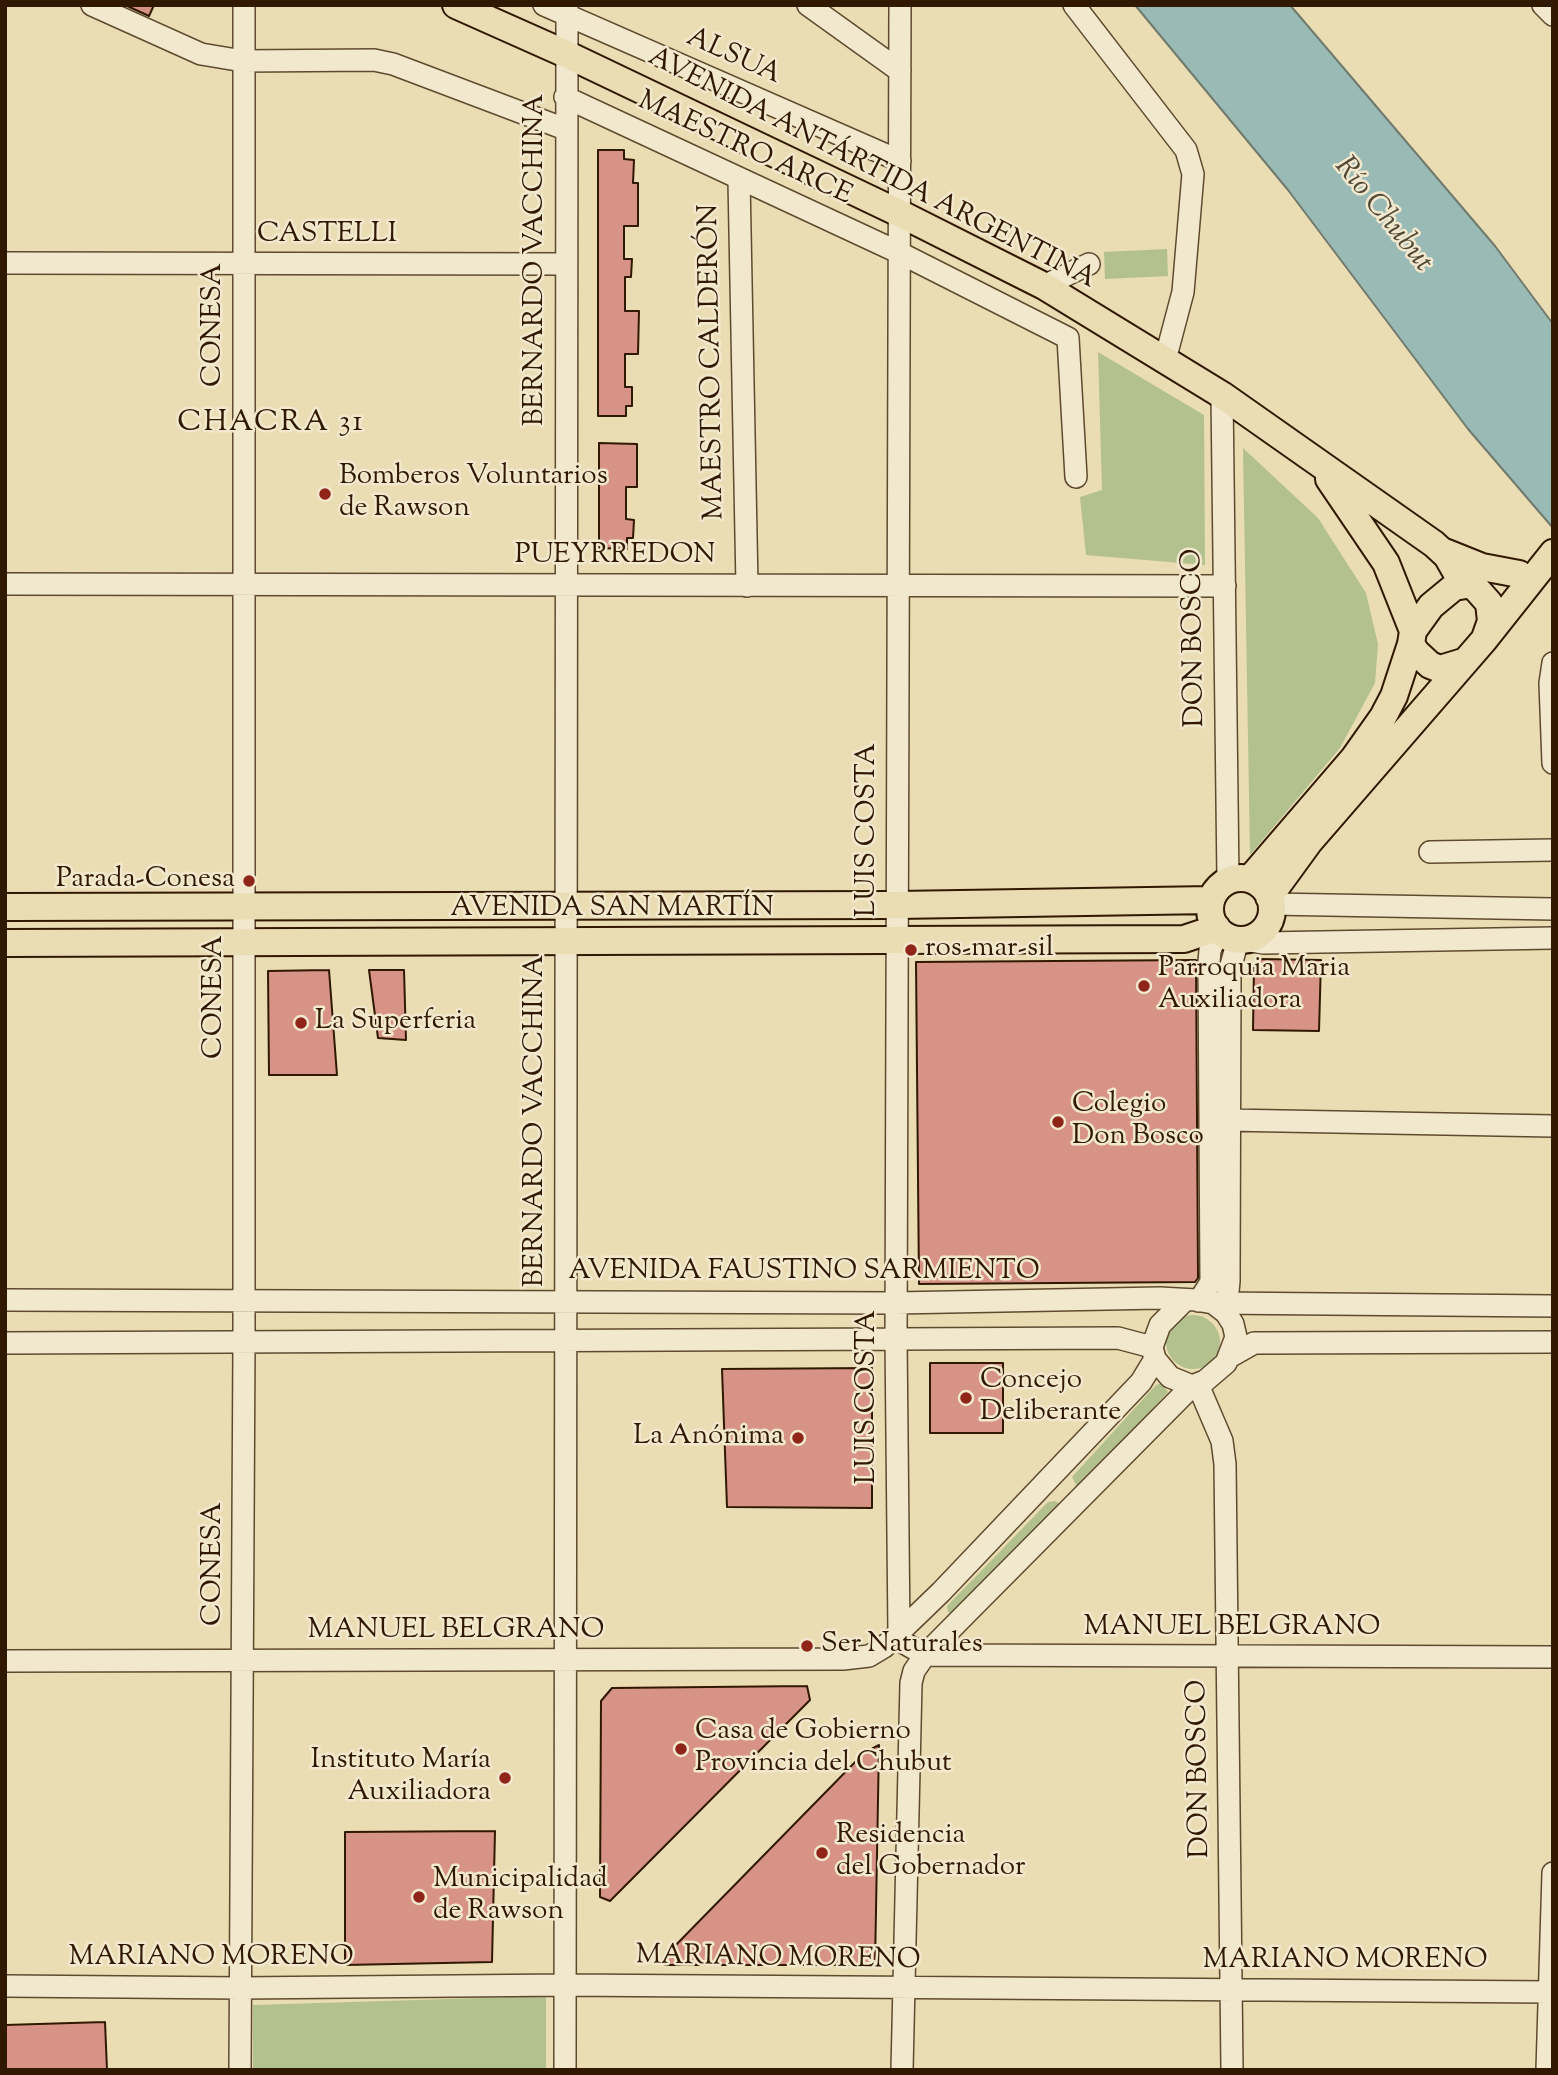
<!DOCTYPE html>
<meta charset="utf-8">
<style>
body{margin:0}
#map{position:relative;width:1558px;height:2075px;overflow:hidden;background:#eadcb3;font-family:"Sorts Mill Goudy",serif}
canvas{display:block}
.frame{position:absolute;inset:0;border:7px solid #311901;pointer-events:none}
</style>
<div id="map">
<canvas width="1558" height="2075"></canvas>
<div class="frame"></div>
</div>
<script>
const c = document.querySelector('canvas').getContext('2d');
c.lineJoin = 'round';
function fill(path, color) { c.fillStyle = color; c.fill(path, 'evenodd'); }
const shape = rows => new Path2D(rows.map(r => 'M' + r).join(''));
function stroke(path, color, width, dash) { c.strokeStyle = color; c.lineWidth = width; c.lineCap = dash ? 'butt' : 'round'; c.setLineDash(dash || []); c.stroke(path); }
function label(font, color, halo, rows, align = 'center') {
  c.font = font + ' "Sorts Mill Goudy",serif'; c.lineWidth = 5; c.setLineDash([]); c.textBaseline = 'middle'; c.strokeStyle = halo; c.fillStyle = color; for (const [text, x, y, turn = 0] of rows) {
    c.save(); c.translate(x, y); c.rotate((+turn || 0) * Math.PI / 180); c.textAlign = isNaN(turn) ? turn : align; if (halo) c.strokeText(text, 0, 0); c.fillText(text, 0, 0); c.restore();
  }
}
fill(shape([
 [1167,249,1168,276,1105,279,1104,252],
 [1098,352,1204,415,1205,565,1086,555,1080,497,1102,490],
 [1243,448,1318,518,1366,593,1378,644,1375,683,1340,748,1250,855],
 '1166 1342a27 27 0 1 1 54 0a27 27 0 1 1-54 0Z',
 [1161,1383,1168,1392,1082,1487,1076,1485,1072,1477,1156,1385],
 [1055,1501,1060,1504,1059,1510,957,1615,948,1612,947,1606,1048,1502],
 [546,1996,546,2070,253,2070,253,2005]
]), '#b3c18f');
const water = shape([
 [1135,5,1290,5,1495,246,1553,324,1553,528,1468,429,1288,190,1135,5]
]);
fill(water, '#9abab5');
stroke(water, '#707a6d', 2);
const building = shape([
 [125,5,154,5,149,16,125,5],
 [598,150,624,150,624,159,634,160,633,183,638,183,638,226,624,226,624,259,632,259,631,277,625,277,625,311,639,311,638,354,625,354,625,387,632,387,632,406,626,406,626,416,598,416,598,150],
 [599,443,637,444,637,487,626,487,626,519,634,520,633,538,627,538,627,549,599,548,599,443],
 [1260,959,1321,960,1319,1031,1253,1030,1254,967,1260,959],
 [1196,960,1198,1278,1195,1282,919,1284,916,962,1196,960],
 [329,970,337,1075,269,1075,268,971,329,970],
 [369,970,404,970,406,1040,378,1038,369,970],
 [930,1363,1003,1363,1003,1433,930,1433,930,1363],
 [872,1368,872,1508,727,1507,722,1369,872,1368],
 [807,1686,810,1700,610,1901,600,1897,601,1701,612,1688,807,1686],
 [879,1745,875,1965,665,1965,668,1953,864,1753,879,1745],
 [495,1831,492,1962,345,1965,345,1832,495,1831],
 [105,2022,107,2070,5,2070,5,2025,105,2022]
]);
fill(building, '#d89387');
stroke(building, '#311901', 2);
const minor = shape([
 [92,5,201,54,243,61,374,60,393,64,565,129],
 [544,5,900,161],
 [808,5,900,71],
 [900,5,896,1338,899,1634,904,1643,925,1655,1553,1657],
 [1074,5,1186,150,1193,174,1183,292,1165,360],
 [1543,5,1553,15],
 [565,97,900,253,1068,338,1076,477],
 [739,180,747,586],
 [5,263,565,264],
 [1044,286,1089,264],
 [1222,395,1228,880],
 [5,584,1225,586],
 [1553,663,1550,683,1553,763],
 [1430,852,1553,850],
 [1271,904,1553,909],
 [1244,940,1264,943,1553,938],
 [1227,1120,1553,1126],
 [5,1300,896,1303,1160,1298,1196,1300,1213,1303,1226,1313,1233,1324,1236,1337,1226,1363,1205,1381,1192,1386,1170,1377,1155,1359,1152,1347,1160,1325,1184,1301],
 [1199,1301,1211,1282,1209,962,1210,950,1219,931],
 [1216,1303,1553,1306],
 [1226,1313,1229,1281,1230,969,1238,940],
 [5,1343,1118,1338,1152,1347],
 [1231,1356,1254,1343,1553,1342],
 [1198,1385,1222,1441,1225,1464,1232,2070],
 [5,1661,843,1659,869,1656,884,1647,941,1592,1141,1382,1155,1359],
 [5,1986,241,1988,564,1985,1550,1992],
 [240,2070,244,1342,244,5],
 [565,2070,567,5],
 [902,2070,911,1683,914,1671,925,1655,1192,1386],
 [1547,2070,1553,1873]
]);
const major = shape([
 [456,5,566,54,901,214,1044,286,1222,395,1434,544,1447,556,1463,584],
 [1329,479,1386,563,1413,631],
 [1442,551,1482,567,1519,574],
 [1463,662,1440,669,1430,665,1416,652,1411,644,1413,631,1431,606,1454,587,1472,584,1489,603,1491,621,1485,638],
 '1210 909a31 31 0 1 1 62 0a31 31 0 1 1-62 0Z',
 [1250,879,1354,758,1383,717,1394,696,1411,644],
 [1269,897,1309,842,1484,640,1553,553],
 [5,907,897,905,1211,900],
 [5,943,1184,939,1217,928]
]);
stroke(minor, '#5f4a2e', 24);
stroke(major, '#311901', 30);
stroke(minor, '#f1e8ce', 21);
stroke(major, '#eadcb3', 26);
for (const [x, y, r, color] of [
 [325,494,7,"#8f2418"],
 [249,881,7,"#8f2418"],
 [911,950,7,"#8f2418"],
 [1144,986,7,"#8f2418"],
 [301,1023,7,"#8f2418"],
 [1058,1122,7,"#8f2418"],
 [966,1398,7,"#8f2418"],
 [798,1438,7,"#8f2418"],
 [807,1646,7,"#8f2418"],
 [681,1749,7,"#8f2418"],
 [505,1778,7,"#8f2418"],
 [822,1853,7,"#8f2418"],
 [419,1897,7,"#8f2418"]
]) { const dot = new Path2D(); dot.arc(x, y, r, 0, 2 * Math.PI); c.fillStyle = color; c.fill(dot); stroke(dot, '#f1e8ce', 2.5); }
label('28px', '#311901', '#f1e8ce', [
 ["ALSUA",733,58,24],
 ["MAESTRO ARCE",744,150,25],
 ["AVENIDA ANTÁRTIDA ARGENTINA",871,170,27],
 ["CASTELLI",327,236],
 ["BERNARDO VACCHINA",537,260,-90],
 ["CONESA",215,325,-90],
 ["MAESTRO CALDERÓN",714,362,-91],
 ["PUEYRREDON",615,557],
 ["DON BOSCO",1196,638,-91],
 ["LUIS COSTA",869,830,-90],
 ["AVENIDA SAN MARTÍN",612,910],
 ["CONESA",216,997,-90],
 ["BERNARDO VACCHINA",537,1121,-90],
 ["AVENIDA FAUSTINO SARMIENTO",804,1273],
 ["LUIS COSTA",869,1397,-90],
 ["CONESA",215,1564,-90],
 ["MANUEL BELGRANO",1232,1629],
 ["MANUEL BELGRANO",456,1632],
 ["DON BOSCO",1201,1769,-91],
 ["MARIANO MORENO",211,1959],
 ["MARIANO MORENO",778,1960,1],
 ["MARIANO MORENO",1345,1962]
]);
label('28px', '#311901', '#f1e8ce', [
 ["Bomberos Voluntarios",339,478],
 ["de Rawson",339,510],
 ["Parada-Conesa",235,881,"right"],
 ["ros-mar-sil",925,950],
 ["Parroquia Maria",1158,970],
 ["Auxiliadora",1158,1002],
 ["La Superferia",315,1023],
 ["Colegio",1072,1106],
 ["Don Bosco",1072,1138],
 ["Concejo",980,1382],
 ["Deliberante",980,1414],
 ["La Anónima",784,1438,"right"],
 ["Ser Naturales",821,1646],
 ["Casa de Gobierno",695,1733],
 ["Provincia del Chubut",695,1765],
 ["Instituto María",491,1762,"right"],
 ["Auxiliadora",491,1794,"right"],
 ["Residencia",836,1837],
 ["del Gobernador",836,1869],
 ["Municipalidad",433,1881],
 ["de Rawson",433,1913]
], 'left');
label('italic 30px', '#504937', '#f1e8ce', [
 ["Río Chubut",1382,216,51]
]);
c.letterSpacing = '2px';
label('30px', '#311901', '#f1e8ce', [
 ["CHACRA 31",271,425]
]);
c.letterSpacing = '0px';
</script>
